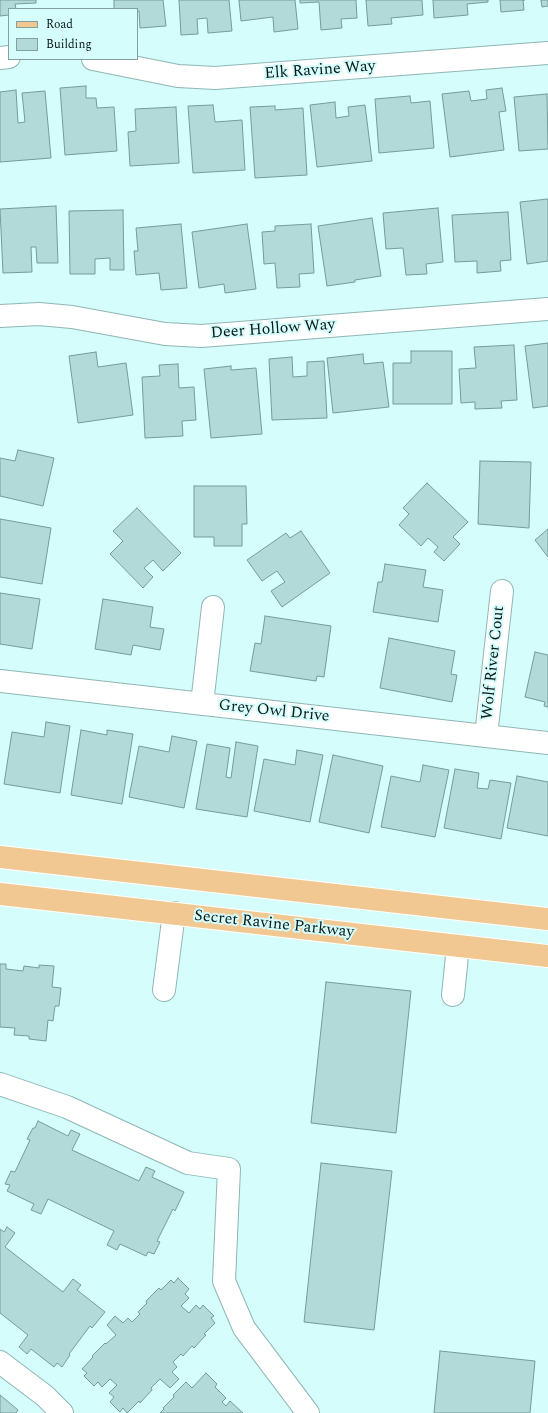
<!DOCTYPE html>
<style>
body{margin:0}
#map{position:relative;width:548px;height:1413px;overflow:hidden;background:#d4fdfb;font-family:Spectral,serif}
canvas{display:block}
.legend{position:absolute;left:8px;top:8px;width:130px;height:52px;box-sizing:border-box;background:#d4fdfb;border:1px solid #82a1a0;margin:0;padding:5px 7px;list-style:none;font-size:12px;color:#081817}
.legend li{display:flex;align-items:center;gap:8px;height:20px}
.legend b{width:20px;border:1px solid #82a1a0}
</style>
<div id="map">
<canvas width="548" height="1413"></canvas>
<ul class="legend">
<li><b style="height:5px;background:#f2c892"></b>Road</li>
<li><b style="height:11px;background:#b2dad8"></b>Building</li>
</ul>
</div>
<script>
const c = document.querySelector('canvas').getContext('2d');
c.lineJoin = 'round';
function fill(path, color) { c.fillStyle = color; c.fill(path, 'evenodd'); }
const shape = rows => new Path2D(rows.map(r => 'M' + r).join(''));
function stroke(path, color, width, dash) { c.strokeStyle = color; c.lineWidth = width; c.lineCap = dash ? 'butt' : 'round'; c.setLineDash(dash || []); c.stroke(path); }
function label(font, color, halo, rows, align = 'center') {
  c.font = font + ' Spectral,serif'; c.lineWidth = 4; c.setLineDash([]); c.textBaseline = 'middle'; c.strokeStyle = halo; c.fillStyle = color; for (const [text, x, y, turn = 0] of rows) {
    c.save(); c.translate(x, y); c.rotate((+turn || 0) * Math.PI / 180); c.textAlign = isNaN(turn) ? turn : align; if (halo) c.strokeText(text, 0, 0); c.fillText(text, 0, 0); c.restore();
  }
}
const building = shape([
 [0,0,36,0,36,3,15,4,16,9,9,9,9,15,0,16,0,0],
 [114,0,163,0,166,26,140,28,139,11,137,11,137,9,114,9,114,0],
 [179,0,229,0,232,31,208,33,207,18,197,19,198,34,181,35,179,0],
 [239,0,295,0,298,29,274,32,273,17,241,21,239,0],
 [300,0,356,0,357,18,341,19,342,28,321,30,319,2,300,3,300,0],
 [366,0,422,0,423,15,391,18,392,24,368,26,366,0],
 [433,0,488,0,488,2,467,4,468,15,434,18,433,0],
 [500,0,525,0,523,0,524,10,501,12,500,0],
 [541,0,548,0,548,6,542,7,541,0],
 [86,86,86,98,96,98,97,108,114,107,117,151,65,155,60,88,86,86],
 [502,88,506,111,499,112,504,150,450,157,442,94,469,91,471,101,487,99,486,90,502,88],
 [16,90,18,123,25,122,22,93,45,91,51,158,0,162,0,92,16,90],
 [547,94,548,149,519,151,514,97,547,94],
 [410,96,411,103,430,101,434,148,379,153,375,99,410,96],
 [335,102,336,118,349,116,348,107,365,105,372,161,317,167,310,105,335,102],
 [213,105,215,122,242,120,245,170,193,173,188,106,213,105],
 [275,106,275,110,303,108,307,175,255,178,250,107,275,106],
 [176,107,179,163,130,166,128,132,136,131,135,109,176,107],
 [548,199,548,261,527,264,520,202,548,199],
 [56,206,58,263,37,263,36,247,31,247,32,272,3,273,0,209,56,206],
 [438,208,443,262,426,264,427,274,406,275,403,248,386,249,383,213,438,208],
 [123,210,124,270,110,270,110,258,95,259,95,274,70,274,69,211,123,210],
 [508,212,511,260,500,261,501,271,477,273,477,261,455,262,452,215,508,212],
 [372,218,381,276,355,280,355,282,327,286,318,226,372,218],
 [181,224,187,288,161,290,159,273,136,275,134,251,138,251,136,228,181,224],
 [247,224,256,289,225,293,224,284,199,288,192,232,247,224],
 [311,224,314,273,299,274,300,287,277,288,275,263,264,264,262,232,275,231,275,226,311,224],
 [548,343,548,406,533,408,525,346,548,343],
 [514,345,517,400,501,401,502,408,475,409,475,402,461,403,459,369,476,368,474,347,514,345],
 [411,351,452,351,452,404,393,404,393,363,411,363,411,351],
 [96,352,98,367,126,363,133,415,78,423,69,356,96,352],
 [363,354,364,364,383,362,389,407,333,413,327,358,363,354],
 [292,357,293,377,307,376,307,362,324,361,327,418,272,420,269,359,292,357],
 [178,364,179,388,194,387,196,420,182,421,183,436,145,438,142,377,160,376,159,365,178,364],
 [231,366,231,370,256,368,262,434,211,438,204,369,231,366],
 [18,450,54,458,43,506,0,496,0,458,15,461,18,450],
 [480,461,531,462,529,528,478,524,480,461],
 [427,483,468,522,453,537,460,544,444,561,434,552,438,547,428,538,421,546,399,525,409,514,403,508,427,483],
 [194,486,246,486,247,524,242,524,242,546,214,546,214,537,194,537,194,486],
 [137,508,181,553,163,571,153,560,144,568,153,577,143,588,110,554,123,541,113,531,137,508],
 [0,519,51,528,42,584,0,577,0,519],
 [548,529,548,557,535,540,548,529],
 [301,531,330,573,282,607,271,591,285,582,277,571,262,581,247,560,286,533,290,538,301,531],
 [385,564,426,570,423,587,443,590,438,622,373,612,378,582,382,582,385,564],
 [0,593,40,599,32,649,0,644,0,593],
 [103,599,153,607,150,627,164,629,160,650,133,645,131,655,95,649,103,599],
 [265,616,331,626,324,677,317,676,316,681,250,671,255,643,261,644,265,616],
 [389,638,455,651,451,674,457,675,452,702,380,688,389,638],
 [535,652,548,655,548,707,544,706,545,702,525,697,535,652],
 [46,722,70,726,60,793,4,784,12,732,44,737,46,722],
 [81,730,107,735,107,730,133,734,122,804,71,795,81,730],
 [172,736,197,741,184,808,129,797,139,746,169,752,172,736],
 [236,742,258,746,247,817,196,809,207,744,230,748,226,777,231,778,236,742],
 [297,750,323,755,310,822,254,811,264,759,295,765,297,750],
 [333,755,383,766,369,833,319,822,333,755],
 [423,765,449,770,435,837,381,827,391,776,420,782,423,765],
 [455,769,479,773,477,788,488,789,490,780,511,783,501,839,444,828,455,769],
 [517,776,548,782,548,836,507,828,517,776],
 [0,964,6,964,6,969,23,971,24,966,39,968,39,965,54,966,52,987,61,988,59,1006,55,1006,53,1021,48,1020,46,1041,29,1039,29,1036,14,1035,15,1028,0,1027,0,964],
 [326,982,411,991,396,1133,311,1123,326,982],
 [38,1121,68,1136,71,1130,80,1134,72,1150,139,1181,146,1167,155,1171,152,1177,184,1192,175,1211,173,1209,157,1241,160,1242,154,1254,148,1252,146,1256,120,1244,117,1250,107,1245,114,1231,48,1199,41,1214,31,1210,34,1204,7,1191,10,1185,5,1184,11,1171,15,1172,30,1140,27,1139,33,1128,35,1128,38,1121],
 [321,1163,392,1171,374,1330,304,1322,321,1163],
 [7,1227,15,1233,5,1247,63,1292,73,1279,81,1285,77,1290,105,1312,92,1328,90,1326,69,1354,70,1355,62,1367,57,1363,54,1367,31,1349,27,1354,19,1347,28,1335,0,1313,0,1229,4,1232,7,1227],
 [178,1278,189,1289,185,1294,189,1298,181,1306,189,1313,196,1305,200,1309,203,1305,214,1316,211,1318,215,1323,204,1334,206,1335,194,1348,192,1346,183,1356,181,1354,173,1362,177,1367,172,1372,179,1379,170,1388,160,1379,151,1388,152,1390,140,1403,139,1401,127,1413,123,1408,120,1412,110,1402,114,1397,109,1393,117,1385,110,1379,102,1387,98,1382,94,1386,84,1376,87,1373,82,1369,93,1357,92,1356,105,1343,106,1344,116,1335,107,1325,115,1316,123,1323,128,1318,132,1322,140,1314,138,1312,147,1303,146,1301,159,1288,161,1290,171,1280,174,1283,178,1278],
 [440,1351,535,1361,530,1413,434,1413,440,1351],
 [206,1373,217,1384,215,1387,226,1398,222,1402,226,1406,230,1401,243,1413,160,1413,164,1409,163,1408,174,1397,173,1395,186,1382,192,1388,206,1373],
 [0,1395,18,1410,16,1413,0,1413,0,1395]
]);
fill(building, '#b2dad8');
stroke(building, '#759c9a', 1);
const minor = shape([
 [0,58,9,57],
 [93,59,178,76,215,78,548,53],
 [0,316,39,314,72,317,165,334,201,336,548,309],
 [0,681,548,743],
 [202,704,213,607],
 [486,736,502,591],
 [164,990,174,913],
 [453,995,458,946],
 [0,1084,67,1107,188,1163,229,1169,224,1281,244,1328,308,1413],
 [0,1362,45,1396,62,1413]
]);
const major = shape([
 [0,857,548,919],
 [0,894,548,956]
]);
stroke(minor, '#8fb6b4', 24);
stroke(major, '#fff', 24);
stroke(minor, '#fff', 22);
stroke(major, '#f2c892', 22);
label('16px', '#081817', '#d4fdfb', [
 ["Elk Ravine Way",320,71,-4],
 ["Deer Hollow Way",273,330,-4],
 ["Wolf River Cout",494,663,-84],
 ["Grey Owl Drive",274,712,6],
 ["Secret Ravine Parkway",274,925,6]
]);
</script>
